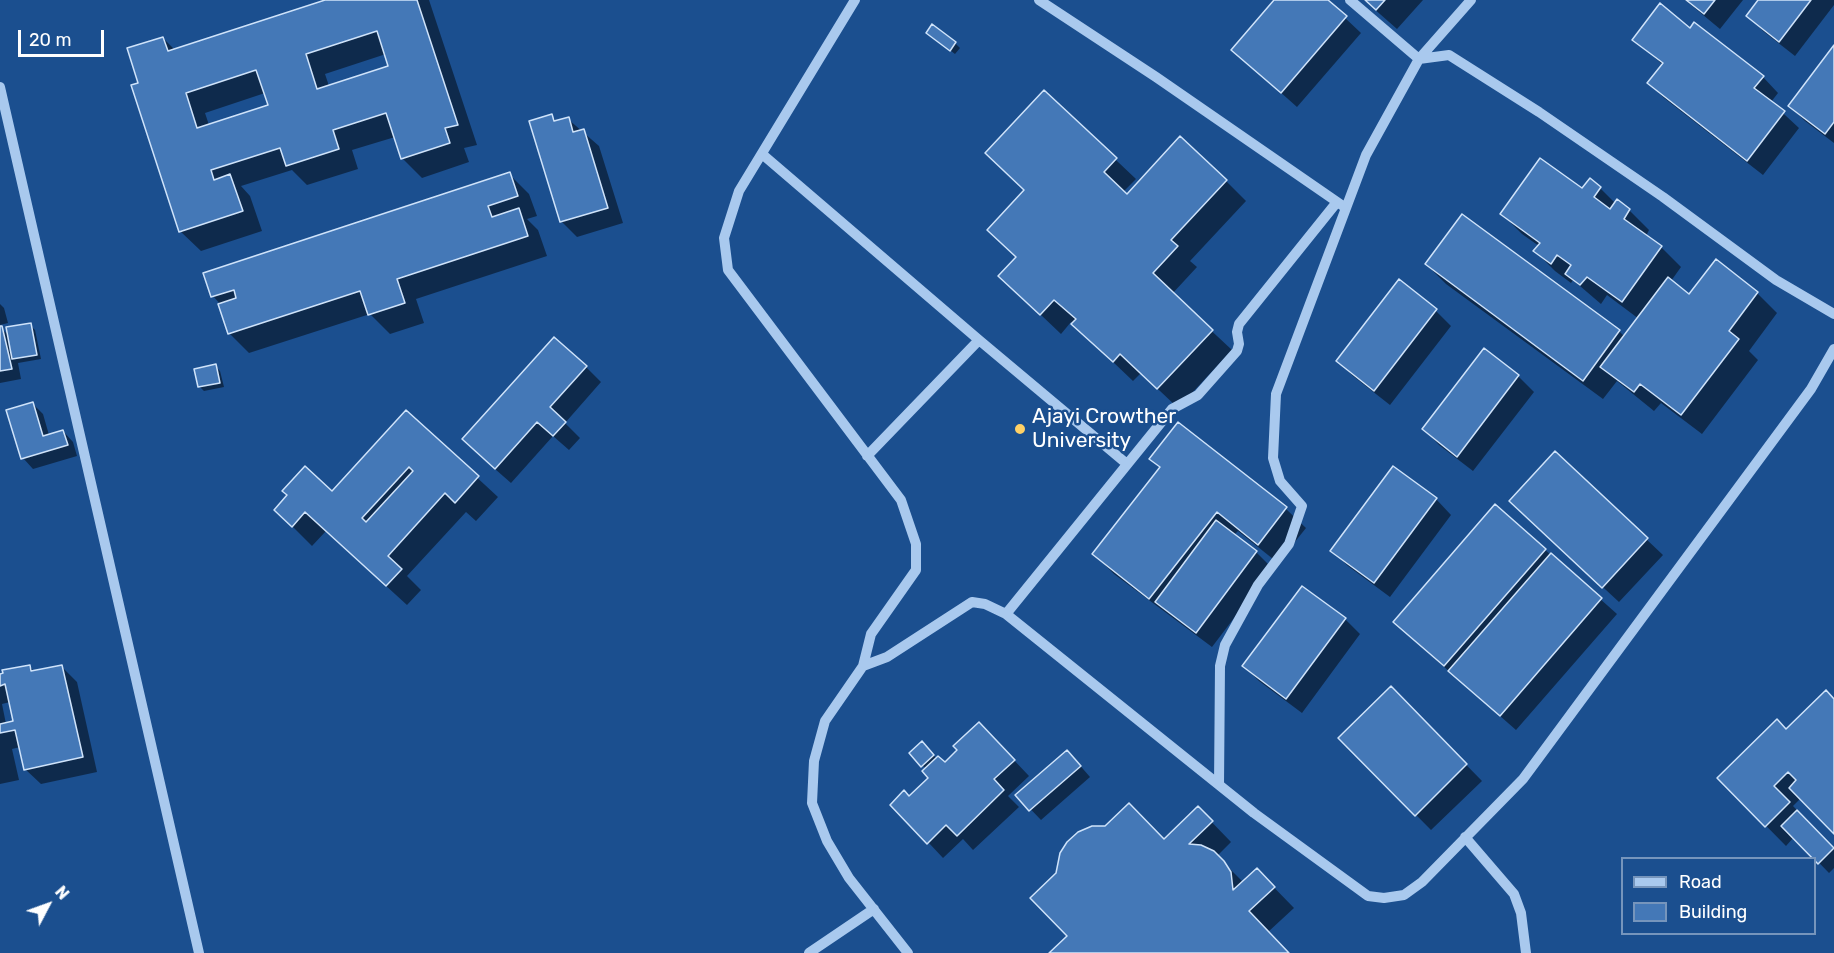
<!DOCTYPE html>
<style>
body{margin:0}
#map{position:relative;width:1834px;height:953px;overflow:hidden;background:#1b4f8f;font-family:Rubik,sans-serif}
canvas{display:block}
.legend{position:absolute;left:1621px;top:857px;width:195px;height:78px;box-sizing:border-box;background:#1b4f8f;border:2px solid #7695bc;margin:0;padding:8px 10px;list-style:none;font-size:18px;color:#fff}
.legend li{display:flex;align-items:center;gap:12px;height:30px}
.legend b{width:30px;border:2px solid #7695bc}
.north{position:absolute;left:18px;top:875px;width:60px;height:60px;-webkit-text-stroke:4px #1b4f8f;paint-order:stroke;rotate:49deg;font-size:16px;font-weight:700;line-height:24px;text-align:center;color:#fff}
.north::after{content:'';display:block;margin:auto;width:21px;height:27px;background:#fff;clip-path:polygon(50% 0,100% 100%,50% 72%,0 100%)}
.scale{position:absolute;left:18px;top:30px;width:86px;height:27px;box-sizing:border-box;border:3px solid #fff;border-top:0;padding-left:8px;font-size:18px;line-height:21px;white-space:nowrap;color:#fff;-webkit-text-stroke:4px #1b4f8f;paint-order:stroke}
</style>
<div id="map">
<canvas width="1834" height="953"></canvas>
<ul class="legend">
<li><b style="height:8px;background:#a9c9ee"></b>Road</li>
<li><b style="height:16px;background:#4478b7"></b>Building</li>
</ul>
<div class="north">N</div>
<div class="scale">20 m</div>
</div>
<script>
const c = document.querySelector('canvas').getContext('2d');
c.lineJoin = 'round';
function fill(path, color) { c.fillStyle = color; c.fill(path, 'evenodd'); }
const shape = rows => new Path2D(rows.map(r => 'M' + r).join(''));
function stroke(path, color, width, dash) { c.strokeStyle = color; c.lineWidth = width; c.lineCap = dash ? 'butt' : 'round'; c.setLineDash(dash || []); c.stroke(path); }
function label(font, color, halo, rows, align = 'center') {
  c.font = font + ' Rubik,sans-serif'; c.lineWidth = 5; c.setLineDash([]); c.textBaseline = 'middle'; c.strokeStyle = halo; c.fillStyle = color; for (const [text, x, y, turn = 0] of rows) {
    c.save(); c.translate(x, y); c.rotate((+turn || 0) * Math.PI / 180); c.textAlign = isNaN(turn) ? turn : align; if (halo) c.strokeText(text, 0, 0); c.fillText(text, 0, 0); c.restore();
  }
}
fill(shape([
 [330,0,429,0,477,145,464,148,469,162,422,178,402,158,395,137,352,150,358,169,307,185,292,170,241,186,250,196,262,231,201,251,180,231,140,84,163,38,175,50],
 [386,54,390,67,329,86,325,74],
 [265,93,269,106,209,125,205,113],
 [1276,0,1326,0,1361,33,1297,107,1233,50],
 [1364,0,1423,0,1397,29],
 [1685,0,1743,0,1720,29],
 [1760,0,1834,0,1834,5,1795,56,1763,31,1748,15],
 [1690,30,1763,77,1778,93,1771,102,1799,128,1763,175,1664,98,1649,83,1663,65,1634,39],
 [933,37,955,43,960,48,955,54],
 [1834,47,1834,143,1805,121,1790,106],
 [1044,92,1136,179,1123,192,1127,196,1226,181,1246,201,1190,261,1197,267,1172,294,1232,350,1178,408,1141,373,1133,381,1071,322,1061,334,1000,276,1017,258,1026,190],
 [552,116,557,122,568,119,599,146,623,223,577,237,561,221],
 [509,174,529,194,537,216,527,219,538,230,547,256,416,299,424,323,390,334,370,314,249,353,229,333,221,305,213,296],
 [1600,188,1616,204,1618,202,1629,210,1649,230,1646,236,1661,247,1681,267,1671,281,1690,296,1716,261,1757,293,1777,313,1749,351,1758,360,1702,434,1661,403,1654,411,1617,381,1603,399,1446,284,1426,264,1619,331,1625,337,1639,319,1607,295,1601,304,1573,280,1571,283,1555,271,1535,251,1539,246,1522,234,1502,214,1582,190],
 [1399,282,1436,311,1451,326,1390,405,1353,376,1338,361],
 [0,304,4,308,8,323,0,325],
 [30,325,35,330,41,359,18,363,21,379,0,383,0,328,9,335],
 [1484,350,1518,376,1534,392,1473,471,1439,445,1424,429],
 [215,366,220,371,224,387,204,391,199,386],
 [586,367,601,382,565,423,580,438,569,450,553,436,511,483,479,455],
 [32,403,43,414,49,435,63,431,73,442,77,456,33,469,23,458],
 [406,412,498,497,476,521,466,512,407,576,421,590,407,605,326,531,312,546,276,510,289,496,332,493],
 [1555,453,1663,555,1619,602,1527,517],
 [1151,458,1286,509,1306,528,1278,563,1238,531,1234,535,1256,552,1272,568,1212,647,1114,574,1094,554,1161,468],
 [1436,499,1451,515,1390,597,1348,566,1332,551],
 [1496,506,1617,614,1516,730,1410,637],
 [1345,619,1360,634,1302,713,1259,681,1244,666],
 [29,666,35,672,62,667,77,682,97,772,41,784,25,769,20,747,12,749,19,780,0,784,0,675],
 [10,702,15,722,6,724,2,704],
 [1391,688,1482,781,1431,830,1340,738],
 [1834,701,1834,832,1801,798,1793,806,1834,849,1834,868,1829,873,1794,837,1786,846,1719,778,1786,731],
 [994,739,1029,776,1008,796,1019,807,973,850,963,839,943,858,928,842,930,778,926,769,911,753,927,748,937,759,945,764],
 [1077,762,1090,777,1041,820,1017,795],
 [1198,808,1231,842,1217,856,1244,883,1257,870,1294,908,1268,932,1288,953,1052,953]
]), '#0007');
const building = shape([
 [325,0,417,0,458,125,445,128,450,143,401,159,386,113,333,130,339,149,286,166,280,148,211,170,214,180,230,174,243,211,179,232,131,85,138,83,127,48,163,37,168,51,325,0],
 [377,31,388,66,317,89,306,54,377,31],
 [256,70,268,105,197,128,186,93,256,70],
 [1274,0,1328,0,1347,16,1281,93,1231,50,1274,0],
 [1365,0,1385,0,1376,10,1365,0],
 [1686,0,1715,0,1704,14,1686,0],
 [1758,0,1811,0,1779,42,1746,16,1758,0],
 [1660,3,1690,28,1694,22,1764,76,1754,88,1785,111,1747,161,1647,83,1663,63,1632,40,1660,3],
 [932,24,956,42,950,51,926,33,932,24],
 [1834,45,1834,122,1825,134,1788,106,1834,45],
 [1044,90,1117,158,1104,172,1127,194,1180,136,1227,180,1171,240,1178,246,1153,273,1213,330,1157,389,1120,354,1113,362,1071,324,1076,319,1054,300,1040,315,998,276,1016,257,987,230,1024,190,985,153,1044,90],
 [552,114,554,121,569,117,573,132,584,129,608,208,560,222,529,121,552,114],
 [1540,158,1582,188,1590,178,1601,187,1594,197,1610,209,1617,199,1630,209,1624,219,1662,246,1622,302,1587,277,1580,285,1565,274,1571,265,1557,255,1551,264,1533,251,1540,243,1500,214,1540,158],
 [510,172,518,196,488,206,492,217,519,208,528,236,397,279,405,303,368,315,360,291,228,334,218,304,236,298,234,290,211,297,203,273,510,172],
 [1462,214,1620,330,1583,381,1425,264,1462,214],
 [1716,259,1758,292,1729,331,1739,339,1681,415,1640,384,1634,392,1600,367,1668,277,1689,294,1716,259],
 [1399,279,1437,309,1374,391,1336,361,1399,279],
 [31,323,37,355,12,359,6,327,31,323],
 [0,326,2,326,12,369,0,371,0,326],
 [554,337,587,366,550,407,566,422,553,436,537,422,495,469,462,439,554,337],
 [1484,348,1519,375,1457,457,1422,429,1484,348],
 [216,364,220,383,198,387,194,369,216,364],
 [33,402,43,436,63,430,68,445,21,459,6,410,33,402],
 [406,410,479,476,455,503,445,493,388,556,402,569,386,586,305,512,292,527,274,510,287,495,282,491,305,466,332,491,406,410],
 [409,467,413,471,366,522,362,518,409,467],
 [1178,422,1287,507,1258,545,1217,512,1149,599,1092,554,1160,467,1149,459,1178,422],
 [1555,451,1648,538,1602,588,1509,501,1555,451],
 [1393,466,1437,498,1374,583,1330,551,1393,466],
 [1495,504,1546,549,1444,666,1393,622,1495,504],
 [1216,520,1257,551,1196,633,1155,602,1216,520],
 [1551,553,1602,598,1500,716,1448,671,1551,553],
 [1302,586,1346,618,1286,699,1242,666,1302,586],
 [30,665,31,671,62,665,83,757,24,770,15,730,0,733,0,724,13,721,5,684,0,686,0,674,3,673,2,670,30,665],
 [1391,686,1467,764,1415,816,1338,738,1391,686],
 [1826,690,1834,699,1834,834,1789,788,1796,780,1788,772,1774,786,1790,802,1765,827,1717,778,1777,719,1786,729,1826,690],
 [979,722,1015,760,994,779,1004,790,957,836,946,825,927,844,890,805,904,790,909,796,928,778,922,771,938,756,945,762,957,750,953,746,979,722],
 [922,741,934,755,921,767,909,753,922,741],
 [1067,750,1081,766,1029,811,1015,795,1067,750],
 [1129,803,1164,839,1198,806,1213,821,1189,844,1201,845,1214,851,1224,861,1231,872,1233,890,1257,868,1275,887,1249,911,1289,953,1049,953,1067,936,1030,898,1056,873,1060,853,1067,842,1078,832,1092,826,1105,826,1129,803],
 [1797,810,1834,848,1818,864,1781,826,1797,810]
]);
fill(building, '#4478b7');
stroke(building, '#cfe3fa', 1.5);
stroke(shape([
 [855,0,739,191,724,238,728,270,901,500,916,544,916,570,871,634,863,666,825,721,814,761,812,803,827,841,849,878,908,953],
 [1039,0,1156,77,1343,206],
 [1350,0,1419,59,1449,55,1539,112,1663,197,1776,280,1834,314],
 [0,87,199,953],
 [762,154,979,340,1127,464],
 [867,456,979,340],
 [1006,614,1172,409,1198,395,1237,351,1239,344,1237,332,1239,324,1337,202],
 [863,666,887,657,972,602,985,604,1006,614,1254,813,1368,896,1384,898,1404,895,1422,882,1523,779,1811,389,1834,349],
 [1219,785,1220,666,1225,645,1258,585,1289,544,1302,506,1280,481,1273,458,1276,394,1366,155,1419,59,1471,0],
 [1465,837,1514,894,1521,913,1526,953],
 [809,953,874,909]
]), '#a9c9ee', 10);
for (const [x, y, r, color] of [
 [1020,429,6,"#ffd166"]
]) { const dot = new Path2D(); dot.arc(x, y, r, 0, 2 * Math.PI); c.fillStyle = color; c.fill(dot); stroke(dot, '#1b4f8f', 2); }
label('21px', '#fff', '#1b4f8f', [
 ["Ajayi Crowther",1032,417],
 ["University",1032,441]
], 'left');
</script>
